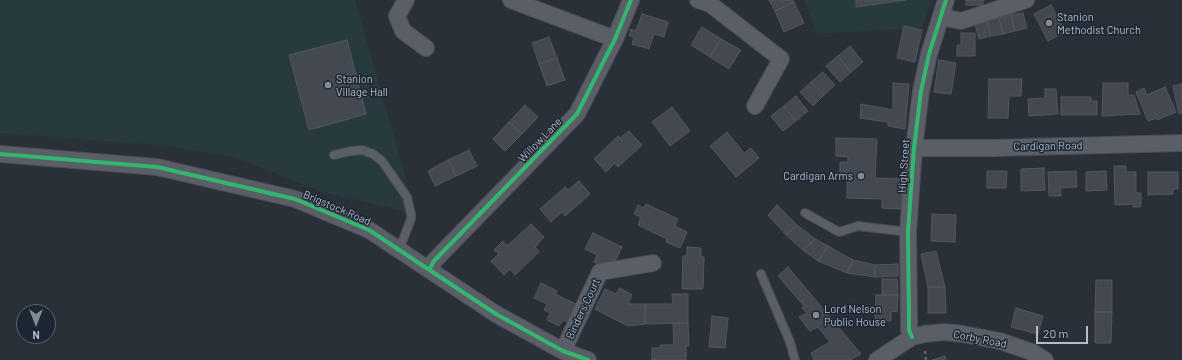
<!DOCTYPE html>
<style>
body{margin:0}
#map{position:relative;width:1182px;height:360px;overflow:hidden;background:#2a3038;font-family:Barlow,sans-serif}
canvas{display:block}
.north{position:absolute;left:16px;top:304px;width:40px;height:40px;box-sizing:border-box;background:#1d2633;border:1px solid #59626f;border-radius:50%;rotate:180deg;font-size:11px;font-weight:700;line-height:16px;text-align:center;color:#b4bcc9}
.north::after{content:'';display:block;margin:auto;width:14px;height:18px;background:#848b96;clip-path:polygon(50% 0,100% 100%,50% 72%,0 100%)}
.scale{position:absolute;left:1036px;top:326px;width:52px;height:18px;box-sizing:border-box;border:2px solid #b4bcc9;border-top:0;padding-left:5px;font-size:12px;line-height:14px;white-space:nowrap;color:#b4bcc9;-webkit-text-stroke:3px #1d2633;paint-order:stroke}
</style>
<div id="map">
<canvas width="1182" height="360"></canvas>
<div class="north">N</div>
<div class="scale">20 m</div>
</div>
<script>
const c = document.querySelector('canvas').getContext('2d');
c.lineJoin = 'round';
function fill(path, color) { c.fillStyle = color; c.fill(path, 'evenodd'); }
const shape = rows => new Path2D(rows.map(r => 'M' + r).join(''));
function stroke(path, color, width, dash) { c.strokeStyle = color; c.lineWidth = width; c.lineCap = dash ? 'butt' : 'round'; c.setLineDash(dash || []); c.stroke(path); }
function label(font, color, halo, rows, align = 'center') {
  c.font = font + ' Barlow,sans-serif'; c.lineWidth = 3; c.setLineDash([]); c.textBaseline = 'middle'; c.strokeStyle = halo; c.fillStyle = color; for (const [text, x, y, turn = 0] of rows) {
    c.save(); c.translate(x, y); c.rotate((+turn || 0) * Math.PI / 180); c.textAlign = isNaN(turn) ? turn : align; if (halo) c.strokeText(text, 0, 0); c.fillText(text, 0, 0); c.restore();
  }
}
fill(shape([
 [0,0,355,0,416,214,322,192,237,158,169,146,0,133],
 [804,0,932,0,922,27,817,34]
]), '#273a3e');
const building = shape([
 [769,0,793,0,794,2,775,11,769,0],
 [856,0,906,0,856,7,856,0],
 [966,0,983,0,983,5,966,5,966,0],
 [794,2,804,23,784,32,775,11,794,2],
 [1051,5,1065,32,1048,41,1034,14,1051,5],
 [1023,13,1027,28,1015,31,1011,15,1023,13],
 [642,14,668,22,664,37,654,34,649,49,632,44,634,37,629,36,631,29,636,31,642,14],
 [1011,15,1015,31,1003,34,999,18,1011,15],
 [999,18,1003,34,991,36,987,21,999,18],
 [987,21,991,36,979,39,975,24,987,21],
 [904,26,922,30,915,62,897,58,904,26],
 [702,27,721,39,710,57,691,45,702,27],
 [961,33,975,33,975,56,957,56,957,45,961,45,961,33],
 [549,37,557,58,539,64,532,43,549,37],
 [721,39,741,50,729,69,710,57,721,39],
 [347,40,366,114,309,130,289,55,347,40],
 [850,46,863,62,851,72,838,56,850,46],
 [838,56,851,72,840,82,826,66,838,56],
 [557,58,565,80,547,86,539,64,557,58],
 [939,60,956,63,951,94,934,92,939,60],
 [823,72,835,85,824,95,811,82,823,72],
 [989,79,1022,79,1021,96,1009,96,1008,118,988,118,989,79],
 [811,82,824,95,813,106,800,92,811,82],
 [893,83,909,84,905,129,888,126,888,122,860,118,861,104,893,110,893,83],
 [1103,83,1128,83,1128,95,1134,95,1140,114,1102,116,1103,83],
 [1182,84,1182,113,1179,114,1173,86,1182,84],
 [1165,87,1176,112,1157,120,1157,118,1148,121,1136,92,1144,88,1147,95,1165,87],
 [1045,89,1056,89,1058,114,1029,116,1028,99,1045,98,1045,89],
 [796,96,808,111,796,121,784,106,796,96],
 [1061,97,1091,97,1091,101,1097,101,1097,115,1061,115,1061,97],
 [525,105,538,117,522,134,509,122,525,105],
 [784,106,796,121,783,131,771,116,784,106],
 [672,107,690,131,670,146,652,122,672,107],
 [509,122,522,134,505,151,493,139,509,122],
 [629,131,642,145,618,167,615,163,606,172,594,159,618,136,620,138,629,131],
 [727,132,744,153,751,148,759,158,736,177,710,146,727,132],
 [836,138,877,139,875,178,902,179,901,209,882,208,882,199,847,198,847,173,840,173,840,162,848,162,848,157,836,156,836,138],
 [469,150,477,166,456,176,448,160,469,150],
 [448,160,456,176,435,186,428,171,448,160],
 [1114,166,1126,166,1126,172,1136,172,1136,193,1141,193,1141,207,1133,207,1133,204,1115,205,1114,166],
 [1044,168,1045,190,1021,191,1021,169,1044,168],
 [987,171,1007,171,1006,188,987,188,987,171],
 [1076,171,1077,187,1060,188,1061,196,1049,196,1048,172,1076,171],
 [1106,171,1107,190,1086,191,1086,172,1106,171],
 [1148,172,1178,172,1178,189,1173,189,1173,194,1148,195,1148,172],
 [579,181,590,194,565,216,562,212,551,222,540,209,565,187,568,190,579,181],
 [646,204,678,219,675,226,687,232,680,248,666,242,667,239,638,225,641,217,634,214,638,205,644,208,646,204],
 [777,205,797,225,786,235,768,215,777,205],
 [932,214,956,215,955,242,931,241,932,214],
 [531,224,544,237,535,247,539,252,515,275,510,269,504,275,491,261,499,254,494,250,503,241,507,246,531,224],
 [797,225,815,239,803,250,786,235,797,225],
 [593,233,622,247,615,261,613,260,609,268,594,262,597,255,585,249,593,233],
 [815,239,828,246,818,261,803,250,815,239],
 [828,246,853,260,847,273,818,261,828,246],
 [687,247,701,248,701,257,704,257,703,289,682,289,683,256,687,256,687,247],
 [936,251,945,287,928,287,921,254,936,251],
 [853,260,875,265,875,277,847,273,853,260],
 [898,264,898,276,875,277,875,265,898,264],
 [788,267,861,354,850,360,814,360,811,353,830,342,818,327,810,331,799,317,807,313,802,308,804,306,778,276,788,267],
 [882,279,897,279,898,295,882,295,882,279],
 [1096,280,1112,280,1112,312,1095,312,1096,280],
 [541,283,557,291,555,294,578,305,569,323,563,320,559,326,547,320,550,313,544,310,547,304,534,298,541,283],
 [928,287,945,287,946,313,928,313,928,287],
 [620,288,632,295,628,304,645,304,645,324,628,326,595,309,605,289,616,294,620,288],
 [672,294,688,294,688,323,645,324,645,304,673,304,672,294],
 [876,295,898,295,897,312,891,311,891,321,875,320,876,295],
 [1016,308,1043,316,1038,334,1011,327,1016,308],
 [1095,312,1112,312,1111,343,1095,343,1095,312],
 [712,316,728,318,725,348,709,347,712,316],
 [673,323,688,323,689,346,686,346,686,360,652,360,652,348,660,348,660,345,674,345,673,323],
 [945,356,946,360,932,360,945,356]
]);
fill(building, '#444950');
stroke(building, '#52575f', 1);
const lane = shape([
 [334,155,351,151,362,150,373,154,382,161,407,197,411,214,411,219,399,250],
 [805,213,839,232,858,226,908,232],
 [761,274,790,342,795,360]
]);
const street = shape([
 [406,0,397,16,403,31,426,48],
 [511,0,615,39],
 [698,0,710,4,781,59,755,106],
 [941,17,961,21,1026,0],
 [914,148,993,148,1182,143],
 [0,154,157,167,295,199,369,230,496,314,563,351,588,360],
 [429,270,434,261,577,114,615,39,631,0],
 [912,337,909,330,909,318,908,232,914,148,921,91,929,54,946,0],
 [563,351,600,272,653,263],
 [877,360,912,337,924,334,944,332,963,334,1000,341,1032,352,1045,360]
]);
stroke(lane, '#484c53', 10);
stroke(street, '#484c53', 18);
stroke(shape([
 [925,351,926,360]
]), '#5d636a', 2.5, [3, 3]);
stroke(lane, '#5a5e66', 8);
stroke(street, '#5a5e66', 16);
stroke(shape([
 [0,154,157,167,295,199,369,230,496,314,563,351,588,360],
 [429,270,434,261,577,114,615,39,631,0],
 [912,337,909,330,909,318,908,232,914,148,921,91,929,54,946,0]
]), '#33b770', 4);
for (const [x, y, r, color] of [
 [1049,23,4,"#848b96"],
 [328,85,4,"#848b96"],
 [861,176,4,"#848b96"],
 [816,315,4,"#848b96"]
]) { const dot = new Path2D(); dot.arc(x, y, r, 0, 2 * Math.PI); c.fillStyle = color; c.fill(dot); stroke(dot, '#1d2633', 1.5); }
label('11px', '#b4bcc9', '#1d2633', [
 ["Stanion",1057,17],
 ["Methodist Church",1057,30],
 ["Stanion",336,79],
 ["Village Hall",336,92],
 ["Cardigan Arms",853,176,"right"],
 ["Lord Nelson",824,309],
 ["Public House",824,322]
], 'left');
label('11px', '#b4bcc9', '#1d2633', [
 ["Willow Lane",540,140,-46],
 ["Cardigan Road",1048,146,-1],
 ["High Street",904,166,-86],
 ["Brigstock Road",337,208,23],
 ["Binders Court",583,309,-65],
 ["Corby Road",980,339,11]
]);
</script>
